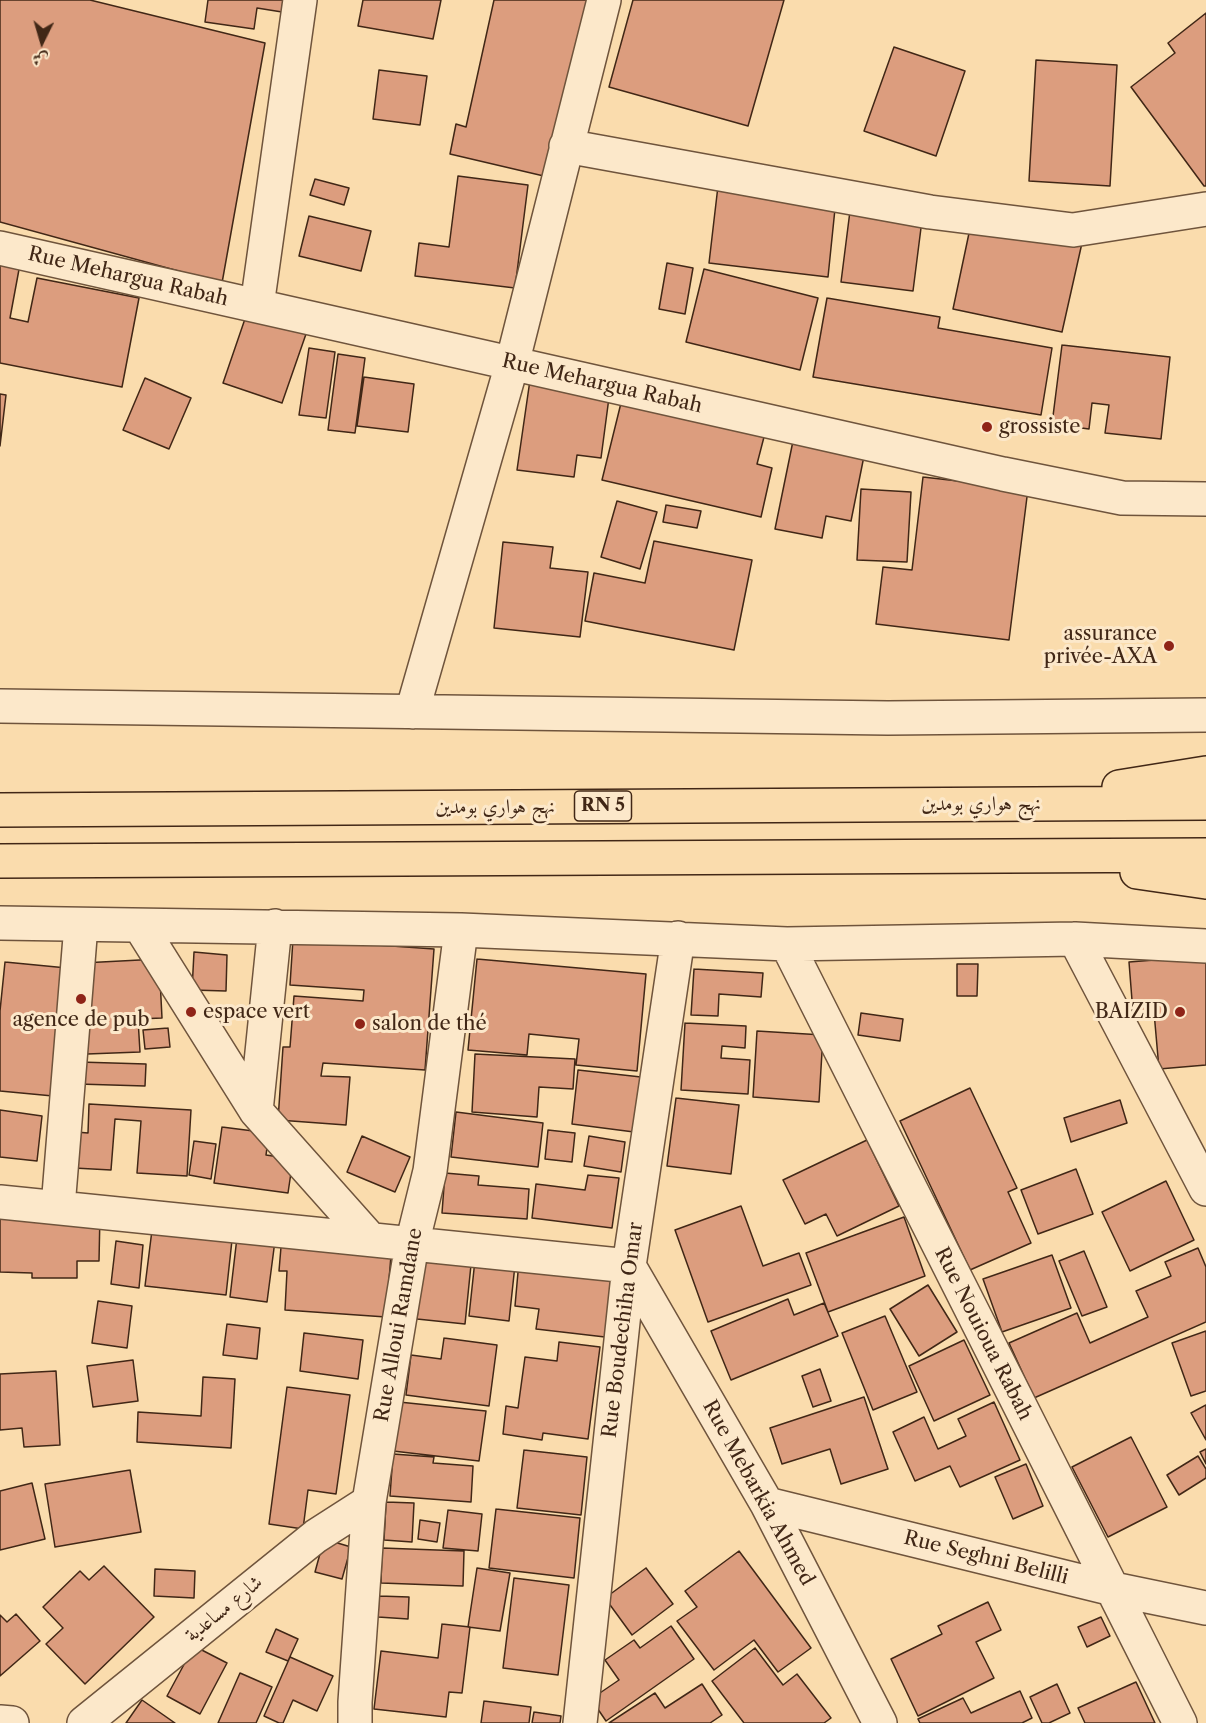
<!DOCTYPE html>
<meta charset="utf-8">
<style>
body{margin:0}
#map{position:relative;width:1206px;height:1723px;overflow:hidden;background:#fadcad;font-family:"Libre Caslon Text",Amiri,serif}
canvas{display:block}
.north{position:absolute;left:12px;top:12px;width:60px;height:60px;-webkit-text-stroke:4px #fce8ca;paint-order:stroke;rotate:185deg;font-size:16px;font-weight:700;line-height:24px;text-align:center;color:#412716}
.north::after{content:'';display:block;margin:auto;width:21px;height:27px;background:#412716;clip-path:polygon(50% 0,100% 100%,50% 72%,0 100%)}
</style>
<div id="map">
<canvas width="1206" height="1723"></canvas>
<div class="north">ش</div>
</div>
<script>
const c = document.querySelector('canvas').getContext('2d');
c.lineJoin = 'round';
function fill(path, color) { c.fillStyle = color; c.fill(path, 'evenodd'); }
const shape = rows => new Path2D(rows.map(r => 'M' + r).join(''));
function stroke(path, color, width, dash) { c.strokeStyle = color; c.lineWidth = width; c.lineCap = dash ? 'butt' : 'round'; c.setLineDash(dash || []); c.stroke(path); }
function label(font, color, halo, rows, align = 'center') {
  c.font = font + ' "Libre Caslon Text",Amiri,serif'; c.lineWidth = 6; c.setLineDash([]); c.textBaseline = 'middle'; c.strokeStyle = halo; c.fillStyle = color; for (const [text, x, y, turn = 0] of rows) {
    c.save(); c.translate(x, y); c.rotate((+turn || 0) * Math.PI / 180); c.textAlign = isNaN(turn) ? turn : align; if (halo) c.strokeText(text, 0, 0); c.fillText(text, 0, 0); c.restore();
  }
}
const building = shape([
 [0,0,90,0,265,43,222,283,0,222,0,0],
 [208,0,283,0,282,12,257,8,254,29,205,22,208,0],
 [363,0,441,0,433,39,358,26,363,0],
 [494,0,587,0,548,177,450,154,456,124,466,127,494,0],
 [633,0,784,0,748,126,609,87,633,0],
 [1206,13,1206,186,1204,186,1131,87,1175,53,1168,43,1206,13],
 [894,47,965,71,936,156,864,131,894,47],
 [1036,60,1117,65,1110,186,1029,181,1036,60],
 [379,70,427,76,420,125,373,119,379,70],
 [458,176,528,185,515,288,415,276,419,243,449,247,458,176],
 [315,179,349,188,344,205,310,195,315,179],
 [718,186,836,199,828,277,709,263,718,186],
 [850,211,922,220,913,291,841,282,850,211],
 [309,216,371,231,361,271,299,256,309,216],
 [972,219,1082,243,1062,332,953,309,972,219],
 [0,261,20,264,10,318,28,322,37,278,139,298,122,387,0,363,0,261],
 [667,263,693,268,685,314,659,309,667,263],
 [704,269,818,298,800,370,686,342,704,269],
 [827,298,940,317,938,328,1052,348,1041,415,813,377,827,298],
 [247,313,306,334,282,403,223,383,247,313],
 [1062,345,1170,357,1161,439,1105,433,1109,405,1092,403,1089,429,1052,424,1062,345],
 [309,348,335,352,326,418,299,415,309,348],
 [338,354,365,358,355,433,328,430,338,354],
 [364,377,414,384,408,432,357,426,364,377],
 [145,378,191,398,169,449,123,430,145,378],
 [530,380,610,390,601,458,577,455,574,477,517,470,530,380],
 [0,394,6,395,0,446,0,394],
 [621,403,764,437,757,464,772,468,761,517,602,480,621,403],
 [793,441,864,456,851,521,826,516,822,538,775,529,793,441],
 [923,477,1028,489,1009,640,876,624,883,567,912,570,923,477],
 [861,489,911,492,907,562,857,560,861,489],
 [617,501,657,512,640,569,601,557,617,501],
 [666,505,701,511,697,528,663,522,666,505],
 [654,541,752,560,734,650,585,621,594,573,645,583,654,541],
 [503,542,553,547,550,568,588,572,580,637,494,628,503,542],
 [293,939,434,949,425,1070,323,1063,321,1076,350,1077,346,1125,278,1120,283,1047,290,1047,294,996,363,1001,364,990,290,985,293,939],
 [194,952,227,955,226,991,192,990,194,952],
 [1206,956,1206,1065,1159,1069,1154,1012,1133,1013,1129,962,1206,956],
 [159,959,162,1018,138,1019,140,1052,87,1054,82,963,159,959],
 [477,959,646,974,637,1071,576,1065,579,1039,529,1034,527,1055,468,1050,477,959],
 [5,962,67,968,53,1096,0,1091,0,1011,5,962],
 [957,964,978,964,977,996,957,996,957,964],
 [694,969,763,973,761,997,719,994,718,1016,691,1015,694,969],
 [861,1013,903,1019,900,1041,858,1035,861,1013],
 [685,1023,746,1026,745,1048,722,1046,721,1058,750,1060,748,1094,681,1090,685,1023],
 [168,1028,170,1047,145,1049,143,1030,168,1028],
 [757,1031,823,1035,819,1102,753,1097,757,1031],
 [475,1054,575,1059,573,1089,539,1087,537,1117,472,1112,475,1054],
 [79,1062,146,1064,145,1086,78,1084,79,1062],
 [578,1070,641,1077,634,1132,572,1124,578,1070],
 [970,1088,1017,1188,1008,1192,1031,1243,970,1270,900,1121,970,1088],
 [676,1098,739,1105,731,1174,667,1166,676,1098],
 [1120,1100,1127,1123,1071,1142,1064,1118,1120,1100],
 [89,1104,191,1110,187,1176,137,1173,141,1121,115,1119,111,1170,74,1168,76,1132,88,1133,89,1104],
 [0,1110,42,1116,37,1161,0,1157,0,1110],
 [456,1112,543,1123,538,1167,451,1157,456,1112],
 [222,1127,269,1133,266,1155,293,1159,288,1193,214,1183,222,1127],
 [548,1130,575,1133,572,1162,545,1159,548,1130],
 [362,1136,410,1157,395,1192,347,1172,362,1136],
 [589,1136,625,1142,621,1172,584,1166,589,1136],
 [867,1140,899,1206,837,1236,826,1214,805,1224,783,1180,867,1140],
 [194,1141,216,1144,211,1179,189,1175,194,1141],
 [1076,1169,1093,1214,1038,1234,1021,1190,1076,1169],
 [445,1173,479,1176,478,1185,529,1189,527,1219,442,1213,445,1173],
 [588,1175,619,1178,612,1228,532,1218,536,1184,585,1190,588,1175],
 [1166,1181,1194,1240,1130,1271,1102,1212,1166,1181],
 [741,1206,763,1266,799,1253,811,1285,708,1322,675,1230,741,1206],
 [0,1213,100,1214,99,1261,77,1261,77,1278,32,1278,32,1273,0,1272,0,1213],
 [904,1217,925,1276,828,1312,806,1253,904,1217],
 [153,1222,233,1231,226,1295,145,1286,153,1222],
 [238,1229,276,1233,267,1302,230,1297,238,1229],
 [282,1235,392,1243,386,1317,285,1310,287,1271,279,1271,282,1235],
 [116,1241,143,1245,139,1288,111,1284,116,1241],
 [1198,1248,1206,1267,1206,1322,1034,1398,1009,1343,1077,1313,1090,1343,1148,1317,1136,1291,1171,1276,1165,1262,1198,1248],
 [424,1249,472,1255,465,1324,417,1319,424,1249],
 [1084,1251,1107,1307,1082,1316,1059,1261,1084,1251],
 [1052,1255,1071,1308,1002,1332,983,1279,1052,1255],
 [475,1260,515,1265,509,1321,469,1316,475,1260],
 [519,1261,612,1272,605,1337,536,1329,539,1309,515,1306,519,1261],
 [928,1285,957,1332,919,1356,890,1309,928,1285],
 [788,1299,794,1315,824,1303,838,1336,731,1380,711,1331,788,1299],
 [98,1301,132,1306,127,1348,92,1343,98,1301],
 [885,1316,917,1392,873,1410,842,1333,885,1316],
 [227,1324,260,1328,257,1359,223,1355,227,1324],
 [1206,1331,1206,1391,1191,1396,1172,1343,1206,1331],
 [304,1333,363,1340,358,1379,300,1371,304,1333],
 [444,1338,497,1345,489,1406,406,1395,411,1355,441,1359,444,1338],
 [964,1340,990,1395,934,1421,909,1366,964,1340],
 [559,1342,600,1347,588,1439,543,1433,542,1440,503,1434,506,1406,518,1408,525,1357,557,1361,559,1342],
 [133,1360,138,1401,93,1407,87,1366,133,1360],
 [820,1369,831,1401,813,1407,802,1376,820,1369],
 [56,1371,60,1445,24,1447,22,1428,0,1430,0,1374,56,1371],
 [203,1377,235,1379,231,1448,137,1442,138,1412,201,1416,203,1377],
 [287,1387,350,1395,336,1494,308,1490,303,1529,269,1524,287,1387],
 [864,1397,888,1469,841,1484,830,1449,782,1464,770,1428,864,1397],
 [399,1402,486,1411,479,1461,393,1451,399,1402],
 [994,1402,1020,1460,960,1487,950,1466,915,1481,893,1432,924,1417,938,1449,966,1436,958,1419,994,1402],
 [1206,1405,1206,1440,1191,1413,1206,1405],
 [1131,1437,1167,1507,1108,1537,1072,1467,1131,1437],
 [1206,1449,1206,1464,1200,1452,1206,1449],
 [524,1450,587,1457,581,1515,517,1508,524,1450],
 [393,1454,434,1457,433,1463,473,1466,471,1502,390,1496,393,1454],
 [1198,1456,1206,1469,1206,1478,1179,1495,1167,1475,1198,1456],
 [1026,1464,1043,1506,1013,1519,995,1477,1026,1464],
 [130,1470,141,1532,55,1547,45,1484,130,1470],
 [32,1483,45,1539,0,1550,0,1491,32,1483],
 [386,1502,414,1503,412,1542,384,1540,386,1502],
 [496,1509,580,1518,574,1578,489,1568,496,1509],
 [448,1510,482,1514,478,1551,443,1548,448,1510],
 [420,1520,440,1523,437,1542,418,1539,420,1520],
 [324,1539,351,1547,342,1579,315,1572,324,1539],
 [382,1548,464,1551,463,1586,381,1583,382,1548],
 [739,1551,811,1648,778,1672,754,1640,714,1670,677,1621,697,1607,685,1591,739,1551],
 [104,1566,154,1617,85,1684,46,1644,63,1628,43,1607,80,1571,89,1580,104,1566],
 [477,1568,510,1573,500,1631,468,1627,477,1568],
 [646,1568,673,1604,632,1635,605,1598,646,1568],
 [155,1569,195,1571,194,1598,154,1596,155,1569],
 [514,1578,569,1585,558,1675,503,1668,514,1578],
 [379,1596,409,1597,408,1619,378,1617,379,1596],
 [988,1602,1001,1630,976,1642,994,1678,918,1716,891,1659,942,1634,938,1626,988,1602],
 [16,1614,40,1641,0,1676,0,1615,7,1622,16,1614],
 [1101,1617,1110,1636,1087,1647,1078,1627,1101,1617],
 [442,1624,470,1627,462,1693,449,1692,446,1717,374,1709,381,1651,438,1658,442,1624],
 [671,1626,694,1659,606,1721,591,1699,619,1680,605,1660,634,1640,640,1648,671,1626],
 [276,1629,298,1639,288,1661,266,1652,276,1629],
 [194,1646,227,1663,200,1714,167,1696,194,1646],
 [755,1648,783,1685,797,1674,831,1718,824,1723,744,1723,712,1681,755,1648],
 [290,1657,333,1676,317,1711,293,1700,283,1723,279,1723,264,1716,290,1657],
 [240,1673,272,1687,256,1723,218,1723,240,1673],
 [1136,1682,1155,1723,1085,1723,1078,1708,1136,1682],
 [702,1684,722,1715,710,1723,609,1723,655,1693,665,1708,702,1684],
 [1057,1684,1070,1713,1049,1723,1042,1723,1030,1697,1057,1684],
 [1020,1691,1032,1718,1022,1723,920,1723,918,1719,963,1698,971,1713,1020,1691],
 [142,1700,175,1723,126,1723,142,1700],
 [484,1701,531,1707,529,1723,481,1723,484,1701],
 [534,1712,561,1716,560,1723,532,1723,534,1712]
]);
fill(building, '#dc9d7e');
stroke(building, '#412716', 1.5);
const minor = shape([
 [566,146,930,212,1073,230,1206,209],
 [0,248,1003,474,1122,498,1206,499],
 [257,306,300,0],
 [0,706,888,718,1206,715],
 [412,712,512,364,604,0],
 [0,923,461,930,787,944,1075,939,1206,946],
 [140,926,256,1111,370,1239],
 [1075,939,1206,1189],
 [787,944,1180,1723],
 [256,1111,275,926],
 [0,1202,629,1266,767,1504,880,1723],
 [58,1207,81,925],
 [767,1504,1113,1589,1206,1608],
 [0,1722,12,1723],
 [84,1723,316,1536,369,1502],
 [355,1723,355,1702,369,1502,412,1244,430,1171,461,930],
 [580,1723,629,1266,678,938]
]);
const primary = shape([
 [1119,787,1206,773],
 [0,810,1206,803],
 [0,861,1206,855],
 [1137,872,1206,882]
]);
stroke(minor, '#6f543c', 36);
stroke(primary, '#412716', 36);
stroke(minor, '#fce8ca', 33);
stroke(primary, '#fadcad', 33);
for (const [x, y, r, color] of [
 [987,427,6,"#8f2418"],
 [1169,646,6,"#8f2418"],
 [81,999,6,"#8f2418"],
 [191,1012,6,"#8f2418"],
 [1180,1012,6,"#8f2418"],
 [360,1024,6,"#8f2418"]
]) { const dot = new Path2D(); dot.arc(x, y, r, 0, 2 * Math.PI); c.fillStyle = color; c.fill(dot); stroke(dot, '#fce8ca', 2); }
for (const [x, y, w] of [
 [603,806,57]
]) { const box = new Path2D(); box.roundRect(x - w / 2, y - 15, w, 30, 4.5); c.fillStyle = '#fce8ca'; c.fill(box); stroke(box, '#412716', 1.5); }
label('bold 18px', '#412716', null, [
 ["RN 5",603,806]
]);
label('20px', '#412716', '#fce8ca', [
 ["Rue Mehargua Rabah",128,277,13],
 ["Rue Mehargua Rabah",602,384,13],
 ["نهج هواري بومدين",981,804],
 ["نهج هواري بومدين",495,807],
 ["Rue Alloui Ramdane",399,1325,-80],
 ["Rue Boudechiha Omar",623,1330,-83],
 ["Rue Nouioua Rabah",983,1334,63],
 ["Rue Mebarkia Ahmed",758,1493,61],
 ["Rue Seghni Belilli",986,1558,14],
 ["شارع مساعدية",224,1609,-39]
]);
label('20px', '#412716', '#fce8ca', [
 ["grossiste",999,427],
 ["assurance",1157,634,"right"],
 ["privée-AXA",1157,657,"right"],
 ["espace vert",203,1012],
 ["BAIZID",1168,1012,"right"],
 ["agence de pub",81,1020,"center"],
 ["salon de thé",372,1024]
], 'left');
</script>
